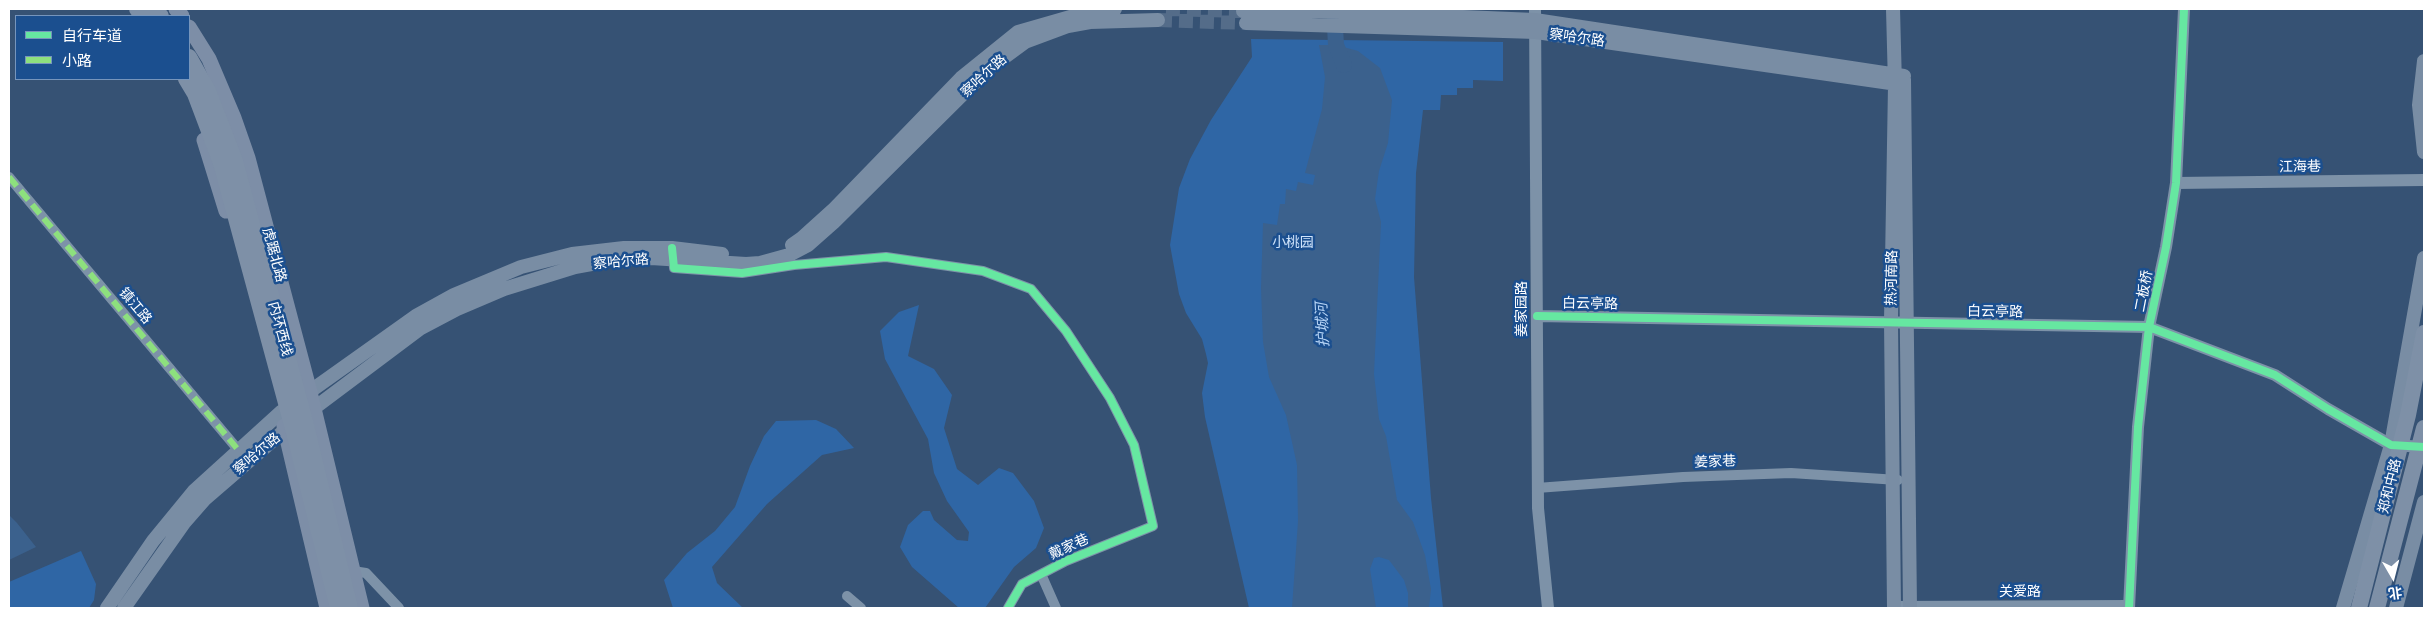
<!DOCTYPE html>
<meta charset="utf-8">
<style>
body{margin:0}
#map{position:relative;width:2433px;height:617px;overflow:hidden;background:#365274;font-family:Rubik,"Noto Sans SC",sans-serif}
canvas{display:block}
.frame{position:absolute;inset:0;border:10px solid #fff;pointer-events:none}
.legend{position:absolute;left:15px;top:15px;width:175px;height:65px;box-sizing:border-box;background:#1b4f8f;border:1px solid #7695bc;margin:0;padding:6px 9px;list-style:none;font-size:15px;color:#fff}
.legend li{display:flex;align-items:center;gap:10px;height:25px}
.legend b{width:25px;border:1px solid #7695bc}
.north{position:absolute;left:2368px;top:552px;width:50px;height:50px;-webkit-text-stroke:4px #1b4f8f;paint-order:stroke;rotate:172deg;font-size:14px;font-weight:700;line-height:20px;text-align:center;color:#fff}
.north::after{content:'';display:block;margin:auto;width:18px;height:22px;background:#fff;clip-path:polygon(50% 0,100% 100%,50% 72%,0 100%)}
</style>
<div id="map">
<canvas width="2433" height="617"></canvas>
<div class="frame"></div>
<ul class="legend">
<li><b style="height:6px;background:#66e7a1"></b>自行车道</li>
<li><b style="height:6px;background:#8de07e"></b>小路</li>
</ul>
<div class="north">北</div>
</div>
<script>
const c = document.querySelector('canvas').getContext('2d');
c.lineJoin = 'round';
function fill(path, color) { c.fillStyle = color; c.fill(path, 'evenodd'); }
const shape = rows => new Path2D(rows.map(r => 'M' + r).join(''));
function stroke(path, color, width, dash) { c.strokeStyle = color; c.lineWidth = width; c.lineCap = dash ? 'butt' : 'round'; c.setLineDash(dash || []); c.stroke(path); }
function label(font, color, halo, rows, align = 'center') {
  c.font = font + ' Rubik,"Noto Sans SC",sans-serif'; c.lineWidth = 5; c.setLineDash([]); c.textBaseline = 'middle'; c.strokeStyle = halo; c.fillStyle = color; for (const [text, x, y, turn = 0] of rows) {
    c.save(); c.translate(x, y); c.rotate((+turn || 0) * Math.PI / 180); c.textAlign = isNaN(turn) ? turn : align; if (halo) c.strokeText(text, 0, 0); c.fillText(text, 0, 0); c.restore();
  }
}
fill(shape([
 [1251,39,1503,42,1503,81,1473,80,1473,88,1457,88,1457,95,1441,95,1440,110,1423,110,1416,173,1414,277,1431,498,1443,608,1249,608,1205,417,1202,393,1208,363,1206,354,1202,339,1186,313,1179,294,1170,245,1179,188,1190,159,1211,120,1252,57],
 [919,305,908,356,934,369,952,395,944,428,957,469,978,485,999,468,1013,473,1034,501,1044,528,1036,548,1014,567,985,608,959,608,912,567,900,547,908,525,923,511,930,511,934,520,957,540,968,541,969,532,947,501,934,473,928,439,885,359,880,331,899,312],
 [816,420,836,429,854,448,822,455,767,504,712,567,717,583,743,608,673,608,664,580,687,553,715,531,735,507,750,466,764,436,776,421],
 [81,551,96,584,94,600,89,608,9,608,9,582]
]), '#2f66a5');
fill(shape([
 [1319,45,1336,45,1358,51,1380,68,1392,100,1388,143,1379,171,1375,199,1381,222,1374,374,1379,419,1386,436,1397,500,1413,522,1425,555,1431,589,1429,608,1408,608,1408,593,1404,580,1389,560,1379,557,1374,558,1370,569,1376,608,1292,608,1298,521,1297,465,1286,415,1269,377,1263,342,1261,288,1263,223,1277,225,1280,204,1285,204,1286,189,1296,191,1298,182,1313,185,1315,175,1305,173,1322,109,1325,77],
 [9,515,17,523,36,547,9,560]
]), '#3b618d');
stroke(shape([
 [1334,9,1336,45,1344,65]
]), '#3b618d', 16);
stroke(shape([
 [1166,9,1243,11],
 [1158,20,1246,23]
]), '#546c89', 14, [14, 7]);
stroke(shape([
 [9,177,240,452],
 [673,254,674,268,742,273,794,265,886,257,983,271,1031,289,1066,331,1110,398,1134,445,1153,526,1066,561,1022,584,1008,608],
 [1537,488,1683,477,1791,473,1898,480],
 [353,571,366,573,399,608],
 [1041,574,1056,608],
 [847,596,861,608],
 [1894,606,2129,605]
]), '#7d92a8', 10);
stroke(shape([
 [1535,9,1538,508,1548,608],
 [2176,183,2424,180],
 [1537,316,2149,327,2275,375,2328,409,2391,445,2424,447],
 [2129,608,2138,427,2149,327,2166,247,2176,183,2184,9]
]), '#7d92a8', 12);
stroke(shape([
 [1893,9,1895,85,1891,321,1894,608],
 [1243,11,1319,11,1535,20,1904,76],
 [1246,23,1536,32,1904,85],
 [2424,61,2419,105,2424,152],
 [1904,79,1910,608],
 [792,245,802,238,833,210,961,78,1018,32,1091,11,1115,9],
 [107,608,153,541,194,491,281,412,416,316,454,295,521,267,572,254,624,248,672,248,722,254],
 [124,608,184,523,205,499,285,430,421,328,457,309,504,289,575,267,613,260,651,258,746,264,760,263,789,255,808,245,834,222,972,85,991,67,1025,42,1068,26,1090,22,1158,20],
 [2343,608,2391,445,2424,258],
 [2396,608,2424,502]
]), '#798da4', 14);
stroke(shape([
 [176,9,182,16],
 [189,27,209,59,234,118,248,158,310,392,362,608],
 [204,140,226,211],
 [284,426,327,608]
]), '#7d8ea7', 15);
stroke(shape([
 [137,9,144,16],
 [153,9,161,16]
]), '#7e90a7', 16);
stroke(shape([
 [189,57,208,91,235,161,306,425,350,608],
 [186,79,195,94,221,163,296,440,338,608],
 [2359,608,2408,415,2424,333],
 [2377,608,2424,428]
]), '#7e90a7', 16);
stroke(shape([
 [9,177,240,452]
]), '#8de07e', 6, [12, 6]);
stroke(shape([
 [672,248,674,268,742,273,794,265,886,257,983,271,1031,289,1066,331,1110,398,1134,445,1153,526,1066,561,1022,584,1008,608],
 [1537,316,2149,327,2275,375,2328,409,2391,445,2424,447],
 [2129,608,2138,427,2149,327,2166,247,2176,183,2184,9]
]), '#66e7a1', 8);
label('14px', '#fff', '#1b4f8f', [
 ["察哈尔路",1577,38,8],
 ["察哈尔路",984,76,-42],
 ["江海巷",2300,167,-1],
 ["虎踞北路",274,255,75],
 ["察哈尔路",621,262,-5],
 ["热河南路",1892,278,-89],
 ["二板桥",2144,291,-79],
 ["白云亭路",1590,304,1],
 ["镇江路",135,306,50],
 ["姜家园路",1522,309,-90],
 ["白云亭路",1995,312,1],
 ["内环西线",280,329,75],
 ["察哈尔路",257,454,-40],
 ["姜家巷",1715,462,-2],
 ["郑和中路",2390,486,-76],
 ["戴家巷",1069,547,-24],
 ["关爱路",2020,592]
]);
label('14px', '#cfe3fa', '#1b4f8f', [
 ["小桃园",1293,243]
]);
label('italic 15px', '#b5d3f5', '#1b4f8f', [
 ["护城河",1323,325,-93]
]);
</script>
